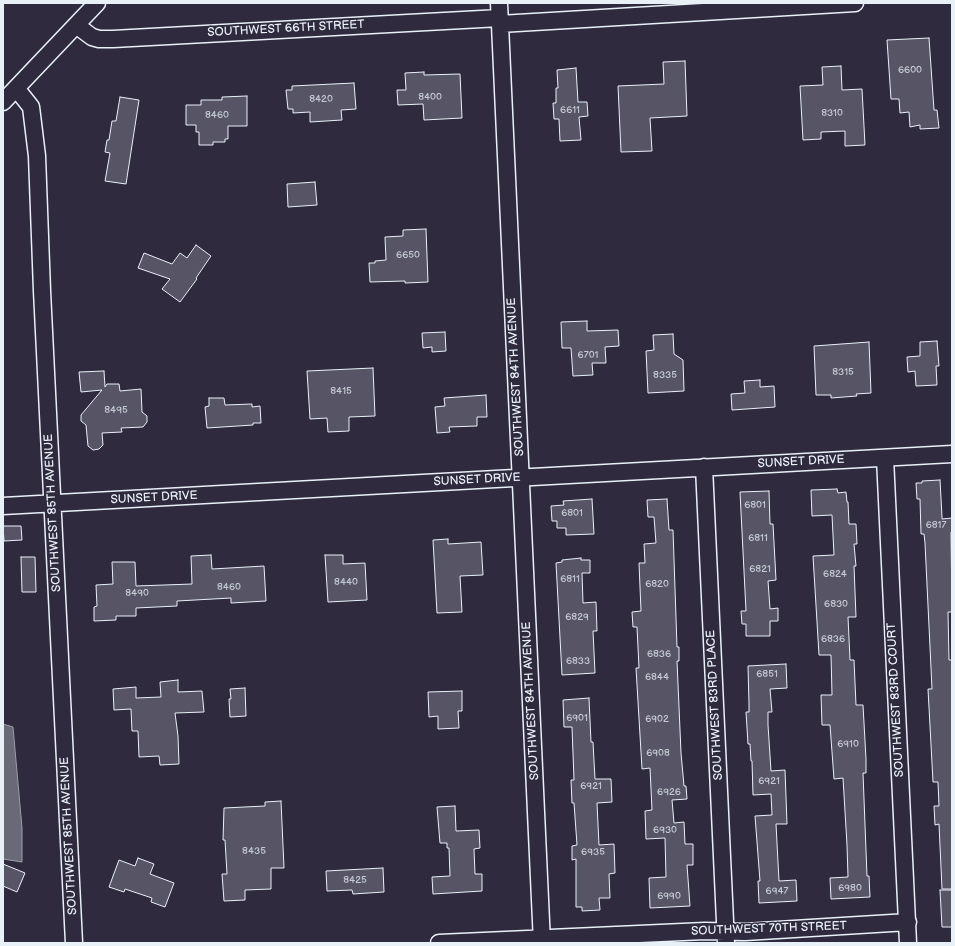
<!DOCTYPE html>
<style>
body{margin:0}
#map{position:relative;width:955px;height:946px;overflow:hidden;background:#2f2a3d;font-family:"Balsamiq Sans",sans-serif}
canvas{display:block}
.frame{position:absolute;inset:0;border:4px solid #e8f1f8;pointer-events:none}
</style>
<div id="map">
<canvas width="955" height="946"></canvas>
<div class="frame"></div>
</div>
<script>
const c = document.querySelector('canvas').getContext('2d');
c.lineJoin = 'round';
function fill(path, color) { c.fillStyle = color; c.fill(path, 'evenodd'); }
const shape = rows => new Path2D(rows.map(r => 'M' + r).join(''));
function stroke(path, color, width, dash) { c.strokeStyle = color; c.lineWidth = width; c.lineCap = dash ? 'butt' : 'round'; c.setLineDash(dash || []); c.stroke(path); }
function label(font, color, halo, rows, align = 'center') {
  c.font = font + ' "Balsamiq Sans",sans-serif'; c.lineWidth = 3; c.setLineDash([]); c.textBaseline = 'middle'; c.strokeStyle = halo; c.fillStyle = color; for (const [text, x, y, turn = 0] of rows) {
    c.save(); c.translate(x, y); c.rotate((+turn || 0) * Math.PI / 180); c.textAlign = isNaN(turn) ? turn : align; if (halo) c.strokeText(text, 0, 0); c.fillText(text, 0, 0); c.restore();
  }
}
const water = shape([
 [3,724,13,727,22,828,22,862,3,859,3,724]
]);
fill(water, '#696978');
stroke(water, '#9c9fab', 1);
const building = shape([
 [929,38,934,110,937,110,939,128,920,129,920,125,910,127,909,112,900,113,899,99,891,99,887,40,929,38],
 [685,61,687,116,650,118,652,151,621,152,618,86,664,84,663,62,685,61],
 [841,66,842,90,862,89,865,145,845,146,845,131,821,132,821,139,803,140,800,86,823,85,822,67,841,66],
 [576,68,578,102,587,102,588,116,579,117,581,140,560,141,559,119,554,119,553,103,556,103,556,88,558,88,557,70,576,68],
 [424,72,424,75,460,74,462,118,424,120,423,104,398,105,397,90,406,90,405,73,424,72],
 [354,83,356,109,341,110,342,120,310,122,310,112,293,113,293,109,288,109,286,90,292,90,292,86,354,83],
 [247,96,247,126,228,126,228,139,225,139,225,142,213,142,213,145,199,145,199,132,196,132,196,125,186,125,186,105,201,105,201,100,222,100,222,97,247,96],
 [120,97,139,100,126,184,105,181,110,153,105,152,107,140,109,140,112,121,116,121,120,97],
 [315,182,317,205,288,207,287,184,315,182],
 [426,229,428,282,405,283,405,281,370,282,369,263,375,263,375,261,386,260,385,237,403,236,403,230,426,229],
 [196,245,211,256,196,278,197,279,180,302,162,289,170,279,138,268,144,253,172,264,180,253,187,258,196,245],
 [587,321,587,331,618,330,619,346,605,347,606,363,592,363,593,375,573,376,571,348,562,348,561,322,587,321],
 [445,332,446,351,432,352,432,347,423,348,422,333,445,332],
 [673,334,674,354,683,360,684,391,648,393,646,351,654,350,653,335,673,334],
 [937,341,939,366,936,366,937,385,916,386,915,371,908,372,907,357,920,356,920,342,937,341],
 [869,342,871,393,856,394,857,396,831,398,831,395,816,395,814,346,869,342],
 [373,368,375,416,349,417,349,431,328,432,327,418,310,419,307,371,373,368],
 [104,371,105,387,107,384,119,384,120,391,141,389,142,412,147,416,147,422,143,427,121,428,122,432,102,433,103,445,99,449,93,450,88,446,86,425,81,421,81,415,102,390,81,392,79,372,104,371],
 [760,380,760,387,774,386,775,407,732,410,731,394,745,393,744,381,760,380],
 [486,395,487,417,477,417,477,426,449,427,450,432,437,433,435,407,445,406,444,398,486,395],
 [209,398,224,398,225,405,252,404,252,407,260,406,261,423,253,423,253,425,207,428,205,407,209,406,209,398],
 [940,480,942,517,942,519,952,518,952,532,951,532,952,612,948,612,949,660,952,660,952,889,942,889,939,824,935,825,934,806,939,806,938,782,933,782,928,689,932,689,925,543,924,534,921,534,920,499,917,499,916,483,922,483,922,481,940,480],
 [837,489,838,493,846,492,847,502,848,502,849,524,856,524,857,544,854,544,856,566,854,566,856,617,848,617,850,660,854,660,856,705,863,705,866,759,866,773,863,773,867,876,869,876,870,897,831,899,830,878,848,877,847,845,843,778,834,779,830,725,822,725,821,695,832,695,831,655,819,655,813,556,834,555,832,515,812,516,811,490,837,489],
 [769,491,770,524,773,524,776,580,768,581,770,609,778,608,778,621,770,621,770,636,746,636,746,624,742,624,741,611,746,611,740,492,769,491],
 [592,499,594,534,566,535,566,528,557,528,557,521,552,521,551,506,564,505,563,501,592,499],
 [667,499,669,530,673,530,677,647,679,647,679,661,677,661,681,753,684,786,686,786,687,799,672,800,674,823,684,822,685,844,693,844,693,865,687,865,690,906,650,908,649,878,666,877,665,838,646,839,645,811,652,810,650,768,642,769,636,668,639,668,637,627,633,627,632,612,641,611,639,563,645,563,644,544,656,543,654,517,648,517,647,500,667,499],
 [3,526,21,526,22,540,4,541,3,526],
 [448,539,448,544,481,542,483,575,460,576,462,612,437,613,433,540,448,539],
 [211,555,212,569,264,566,266,601,231,603,231,598,177,601,177,606,136,608,136,616,116,616,116,620,94,621,94,607,97,606,96,585,113,584,112,562,135,562,136,586,192,584,191,556,211,555],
 [325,555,343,555,343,564,365,563,367,600,328,602,325,555],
 [21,557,35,557,36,592,22,592,21,557],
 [581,558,581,560,590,560,590,573,582,573,583,603,596,602,597,631,593,631,595,673,562,675,556,563,562,562,562,560,581,558],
 [786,664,787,688,770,689,772,712,768,712,768,725,771,771,785,770,787,824,776,824,779,881,796,880,797,901,759,903,758,881,760,881,755,816,772,815,771,794,753,795,752,761,751,761,750,744,748,744,746,712,749,712,749,704,748,666,786,664],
 [178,680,178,692,202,691,204,712,175,713,178,736,179,764,160,765,159,756,139,757,138,731,132,731,131,709,114,710,113,689,136,687,136,698,161,697,160,682,178,680],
 [245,688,246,716,230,717,229,699,231,699,230,689,245,688],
 [462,691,462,711,458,711,459,728,438,729,438,716,429,717,428,692,462,691],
 [589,698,591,742,593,742,595,779,611,779,612,802,597,803,599,845,614,844,615,873,609,874,610,898,599,898,600,910,582,911,582,907,576,907,576,859,572,860,572,846,577,845,574,803,572,803,571,780,574,780,572,727,564,727,563,700,589,698],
 [281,801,284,868,271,868,271,889,245,890,245,900,224,901,222,874,227,874,225,840,223,840,224,808,265,806,265,802,281,801],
 [455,806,456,831,479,830,480,848,474,849,475,874,482,874,482,891,433,894,432,877,450,876,449,848,447,848,447,843,440,843,437,807,455,806],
 [138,858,154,864,150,874,174,883,165,907,151,902,152,898,125,889,124,892,109,887,119,860,135,866,138,858],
 [3,864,25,873,17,892,3,886,3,864],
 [383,868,384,892,353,894,352,890,327,891,326,871,383,868],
 [940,890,952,890,952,927,942,927,940,890]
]);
fill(building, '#575565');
stroke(building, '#e8f1f8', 1);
const street = shape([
 [499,3,542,943],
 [500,24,855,3],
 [76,25,92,37,99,39,113,39,500,18],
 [16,88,31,107,37,156,42,291,74,943],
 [3,102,97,3],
 [885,458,908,943],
 [704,467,726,943],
 [3,506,952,454],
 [439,943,705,931,745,932,908,922]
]);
stroke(street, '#e8f1f8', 19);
stroke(street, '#2f2a3d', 16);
label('10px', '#c4cad3', null, [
 ["6600",910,70],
 ["8400",430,97],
 ["8420",321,99],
 ["6611",570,110],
 ["8310",832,113],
 ["8460",217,115],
 ["6650",408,255],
 ["6701",588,355],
 ["8315",843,372],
 ["8335",665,375],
 ["8415",341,391],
 ["8495",116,410],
 ["6801",755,505],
 ["6801",572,513],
 ["6817",936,525],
 ["6811",758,538],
 ["6821",760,569],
 ["6824",835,574],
 ["6811",570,579],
 ["8440",346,582],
 ["6820",657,584],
 ["8460",229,587],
 ["8490",137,593],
 ["6830",836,604],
 ["6829",577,617],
 ["6836",833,639],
 ["6836",659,654],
 ["6833",578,661],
 ["6851",767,674],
 ["6844",657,677],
 ["6901",577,718],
 ["6902",657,719],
 ["6910",848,744],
 ["6908",658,753],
 ["6921",769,781],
 ["6921",591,786],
 ["6926",669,792],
 ["6930",665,830],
 ["8435",254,851],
 ["6935",593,852],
 ["8425",355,880],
 ["6980",850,888],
 ["6947",777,891],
 ["6990",669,896]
]);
label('12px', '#e8f1f8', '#2f2a3d', [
 ["SOUTHWEST 66TH STREET",286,29,-3],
 ["SOUTHWEST 84TH AVENUE",516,377,-93],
 ["SUNSET DRIVE",801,462,-3],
 ["SUNSET DRIVE",477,480,-3],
 ["SUNSET DRIVE",154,498,-3],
 ["SOUTHWEST 85TH AVENUE",53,513,-93],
 ["SOUTHWEST 83RD COURT",896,700,-93],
 ["SOUTHWEST 84TH AVENUE",531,701,-93],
 ["SOUTHWEST 83RD PLACE",715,705,-93],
 ["SOUTHWEST 85TH AVENUE",69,836,-93],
 ["SOUTHWEST 70TH STREET",769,929,-2]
]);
</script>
